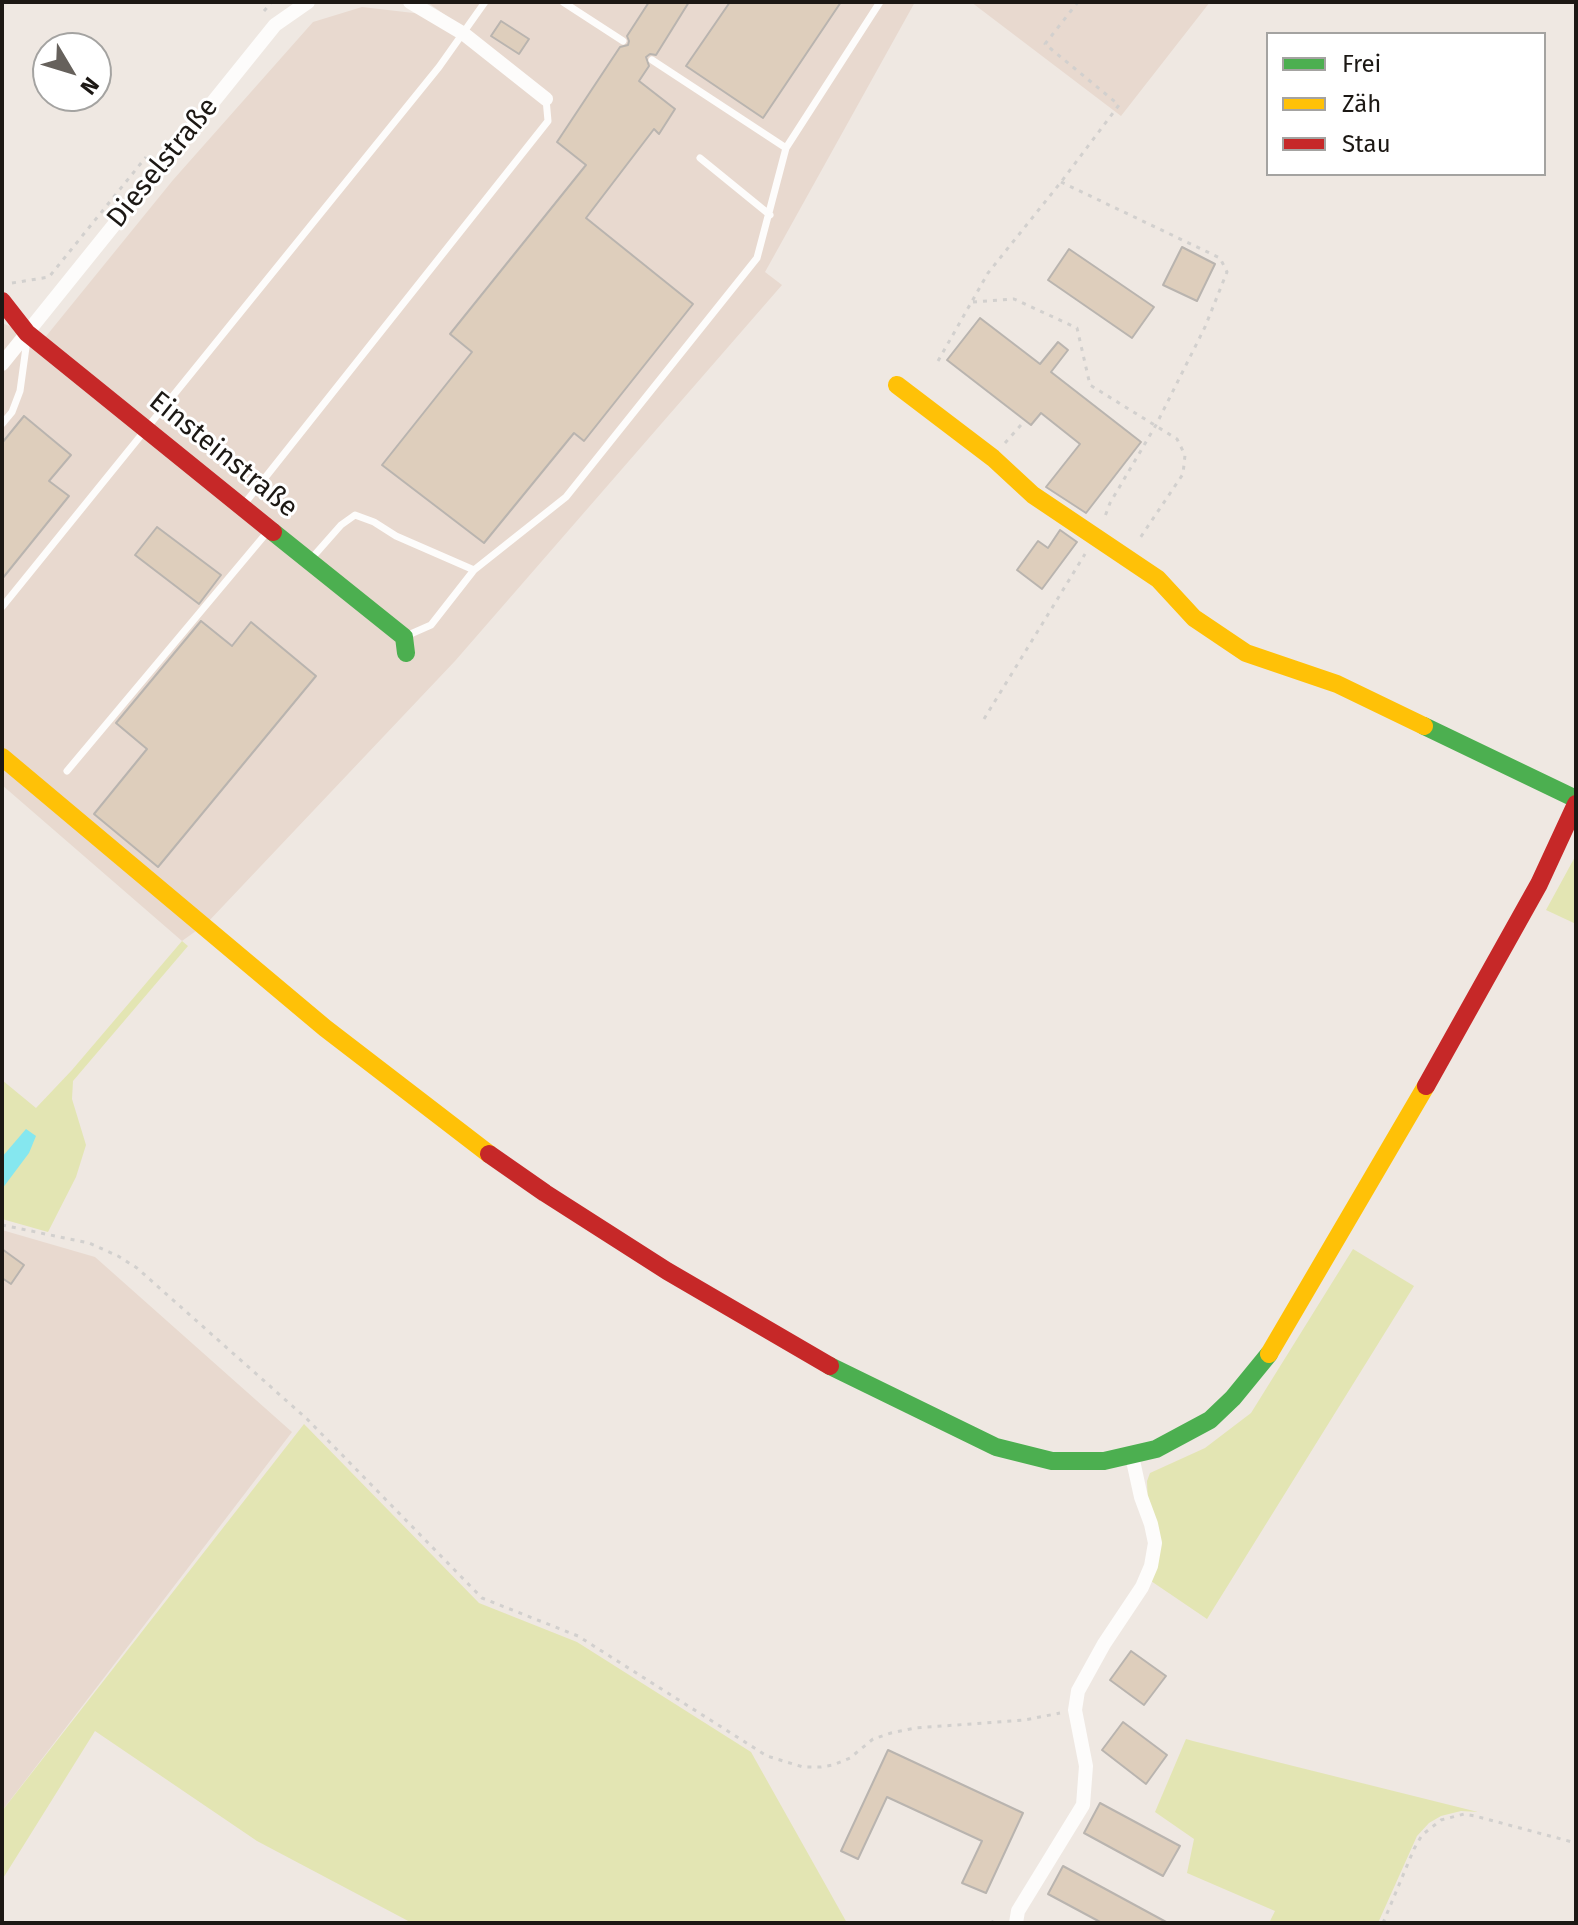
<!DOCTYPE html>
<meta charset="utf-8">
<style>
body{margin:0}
#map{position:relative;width:1578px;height:1925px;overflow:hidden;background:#efe8e2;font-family:"Fira Sans",sans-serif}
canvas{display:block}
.frame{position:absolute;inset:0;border:4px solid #1c1814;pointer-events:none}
.legend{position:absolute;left:1266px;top:32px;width:280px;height:144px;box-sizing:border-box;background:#fff;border:2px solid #a4a3a1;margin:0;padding:10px 14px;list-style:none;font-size:24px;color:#1c1814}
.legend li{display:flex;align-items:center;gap:16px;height:40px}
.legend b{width:40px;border:2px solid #a4a3a1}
.north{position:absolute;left:32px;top:32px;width:80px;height:80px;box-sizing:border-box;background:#fff;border:2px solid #a4a3a1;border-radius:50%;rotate:128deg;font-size:22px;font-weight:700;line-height:32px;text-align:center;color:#1c1814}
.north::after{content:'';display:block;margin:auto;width:28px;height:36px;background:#66615c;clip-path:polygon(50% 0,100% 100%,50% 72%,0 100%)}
</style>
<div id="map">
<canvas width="1578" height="1925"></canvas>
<div class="frame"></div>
<ul class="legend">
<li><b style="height:10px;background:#4caf50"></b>Frei</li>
<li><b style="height:10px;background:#ffc107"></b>Zäh</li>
<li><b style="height:10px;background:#c62828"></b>Stau</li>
</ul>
<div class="north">N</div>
</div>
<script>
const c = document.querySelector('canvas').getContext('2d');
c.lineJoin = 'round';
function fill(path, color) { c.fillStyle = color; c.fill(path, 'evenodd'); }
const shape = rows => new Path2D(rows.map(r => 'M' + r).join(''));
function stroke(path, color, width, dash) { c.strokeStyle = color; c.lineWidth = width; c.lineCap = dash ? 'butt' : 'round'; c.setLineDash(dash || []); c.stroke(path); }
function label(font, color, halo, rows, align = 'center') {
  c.font = font + ' "Fira Sans",sans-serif'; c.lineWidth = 6; c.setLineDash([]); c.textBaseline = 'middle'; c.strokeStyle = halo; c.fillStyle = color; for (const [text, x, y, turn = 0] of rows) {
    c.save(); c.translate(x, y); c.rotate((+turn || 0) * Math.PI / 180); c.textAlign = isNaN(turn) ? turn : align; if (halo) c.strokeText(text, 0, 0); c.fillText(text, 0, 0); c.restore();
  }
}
fill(shape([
 [427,2,915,2,765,272,782,285,455,661,207,923,182,941,2,785,2,323,43,340,173,180,313,22,362,7,448,17],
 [971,2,1210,2,1121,116],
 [2,1230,95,1257,292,1432,2,1811]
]), '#e8d9cf');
fill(shape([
 [1576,855,1576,924,1546,910],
 [182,941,188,946,73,1081,72,1099,86,1145,76,1177,48,1232,2,1219,2,1080,36,1108,72,1070],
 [1353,1249,1414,1286,1207,1619,1151,1581,1147,1481,1150,1473,1205,1448,1251,1413],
 [304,1424,479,1603,577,1642,751,1752,847,1923,412,1923,257,1841,95,1731,2,1880,2,1811],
 [1186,1739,1193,1741,1478,1812,1461,1811,1441,1816,1429,1823,1417,1836,1378,1923,1269,1923,1275,1911,1187,1873,1194,1839,1155,1812]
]), '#e3e5b3');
fill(shape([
 [26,1129,36,1136,29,1153,2,1189,2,1157]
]), '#85e7ef');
const building = shape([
 [649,2,689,2,656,55,650,54,646,57,649,66,639,81,675,109,659,134,654,129,586,218,693,304,584,441,574,433,484,543,382,465,472,352,450,334,586,165,557,142,620,47,628,45,629,41,627,36,649,2],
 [730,2,841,2,763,118,686,66,730,2],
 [501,21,529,39,519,54,491,36,501,21],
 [1182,247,1215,264,1197,301,1163,285,1182,247],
 [1069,249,1154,307,1132,338,1048,280,1069,249],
 [980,318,1040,364,1058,342,1068,350,1051,372,1141,442,1086,513,1046,487,1080,444,1041,413,1031,425,947,360,980,318],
 [24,416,71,455,49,481,69,496,2,579,2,443,24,416],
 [157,527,221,575,199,604,135,555,157,527],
 [1060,530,1077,542,1042,589,1017,570,1038,541,1048,548,1060,530],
 [201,621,232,646,251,622,316,676,158,867,94,814,147,749,116,723,201,621],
 [2,1249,24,1265,11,1284,2,1278,2,1249],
 [1131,1651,1166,1676,1144,1705,1110,1680,1131,1651],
 [1123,1722,1167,1755,1146,1784,1102,1750,1123,1722],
 [888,1750,1023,1813,986,1893,962,1883,982,1841,887,1797,858,1859,841,1851,888,1750],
 [1100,1803,1180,1846,1163,1876,1084,1833,1100,1803],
 [1063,1866,1168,1923,1102,1923,1048,1894,1063,1866]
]);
fill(building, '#decebc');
stroke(building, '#b9b4af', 2);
stroke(shape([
 [264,11,272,2],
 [1061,182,1220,258,1227,272,1205,327,1156,425,1110,503,1104,519],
 [12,283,49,277,146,157],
 [973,302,1014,299,1077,328,1090,385,1177,439,1185,455,1183,474,1138,541],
 [938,361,988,273,1061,182,1119,105,1045,44,1078,2],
 [1005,443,1021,425],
 [984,719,1085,554],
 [2,1225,89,1243,118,1256,137,1268,307,1419,482,1598,578,1636,767,1756,803,1767,821,1767,833,1765,850,1758,873,1739,891,1733,915,1728,1025,1720,1060,1713],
 [990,1923,999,1919],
 [1383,1923,1414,1849,1422,1835,1441,1820,1464,1814,1475,1816,1576,1843]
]), '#d2d0ce', 3, [4, 6]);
stroke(shape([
 [563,2,623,41],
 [652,60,786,148],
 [700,158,770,215],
 [2,424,12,412,20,391,27,340],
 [245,503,548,121,546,99],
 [311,559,341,525,355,515,374,522,396,536,474,570],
 [2,607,439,67,485,2],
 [406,636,431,625,474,570,566,497,757,258,786,148,880,2],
 [67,771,269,530]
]), '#fdfcfb', 7);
stroke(shape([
 [410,2,464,34,546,99],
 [2,364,275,25,308,2],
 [1016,1923,1018,1911,1083,1805,1086,1766,1075,1710,1078,1691,1104,1644,1142,1587,1151,1566,1155,1543,1151,1524,1141,1497,1132,1456]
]), '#fdfcfb', 14);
stroke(shape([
 [273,532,404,637,406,653],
 [1424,726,1576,799],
 [830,1366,996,1447,1052,1461,1104,1461,1156,1449,1210,1420,1233,1398,1269,1354]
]), '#4caf50', 18);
stroke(shape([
 [897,385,993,458,1033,495,1158,579,1194,618,1246,653,1337,684,1424,726],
 [2,757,325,1028,489,1154],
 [1269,1354,1426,1086]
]), '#ffc107', 18);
stroke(shape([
 [2,301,27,333,273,532],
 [1426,1086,1539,884,1576,804],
 [489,1154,545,1193,667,1271,830,1366]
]), '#c62828', 18);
label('28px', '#1c1814', '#fff', [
 ["Dieselstraße",163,163,-51],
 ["Einsteinstraße",223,455,39]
]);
</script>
